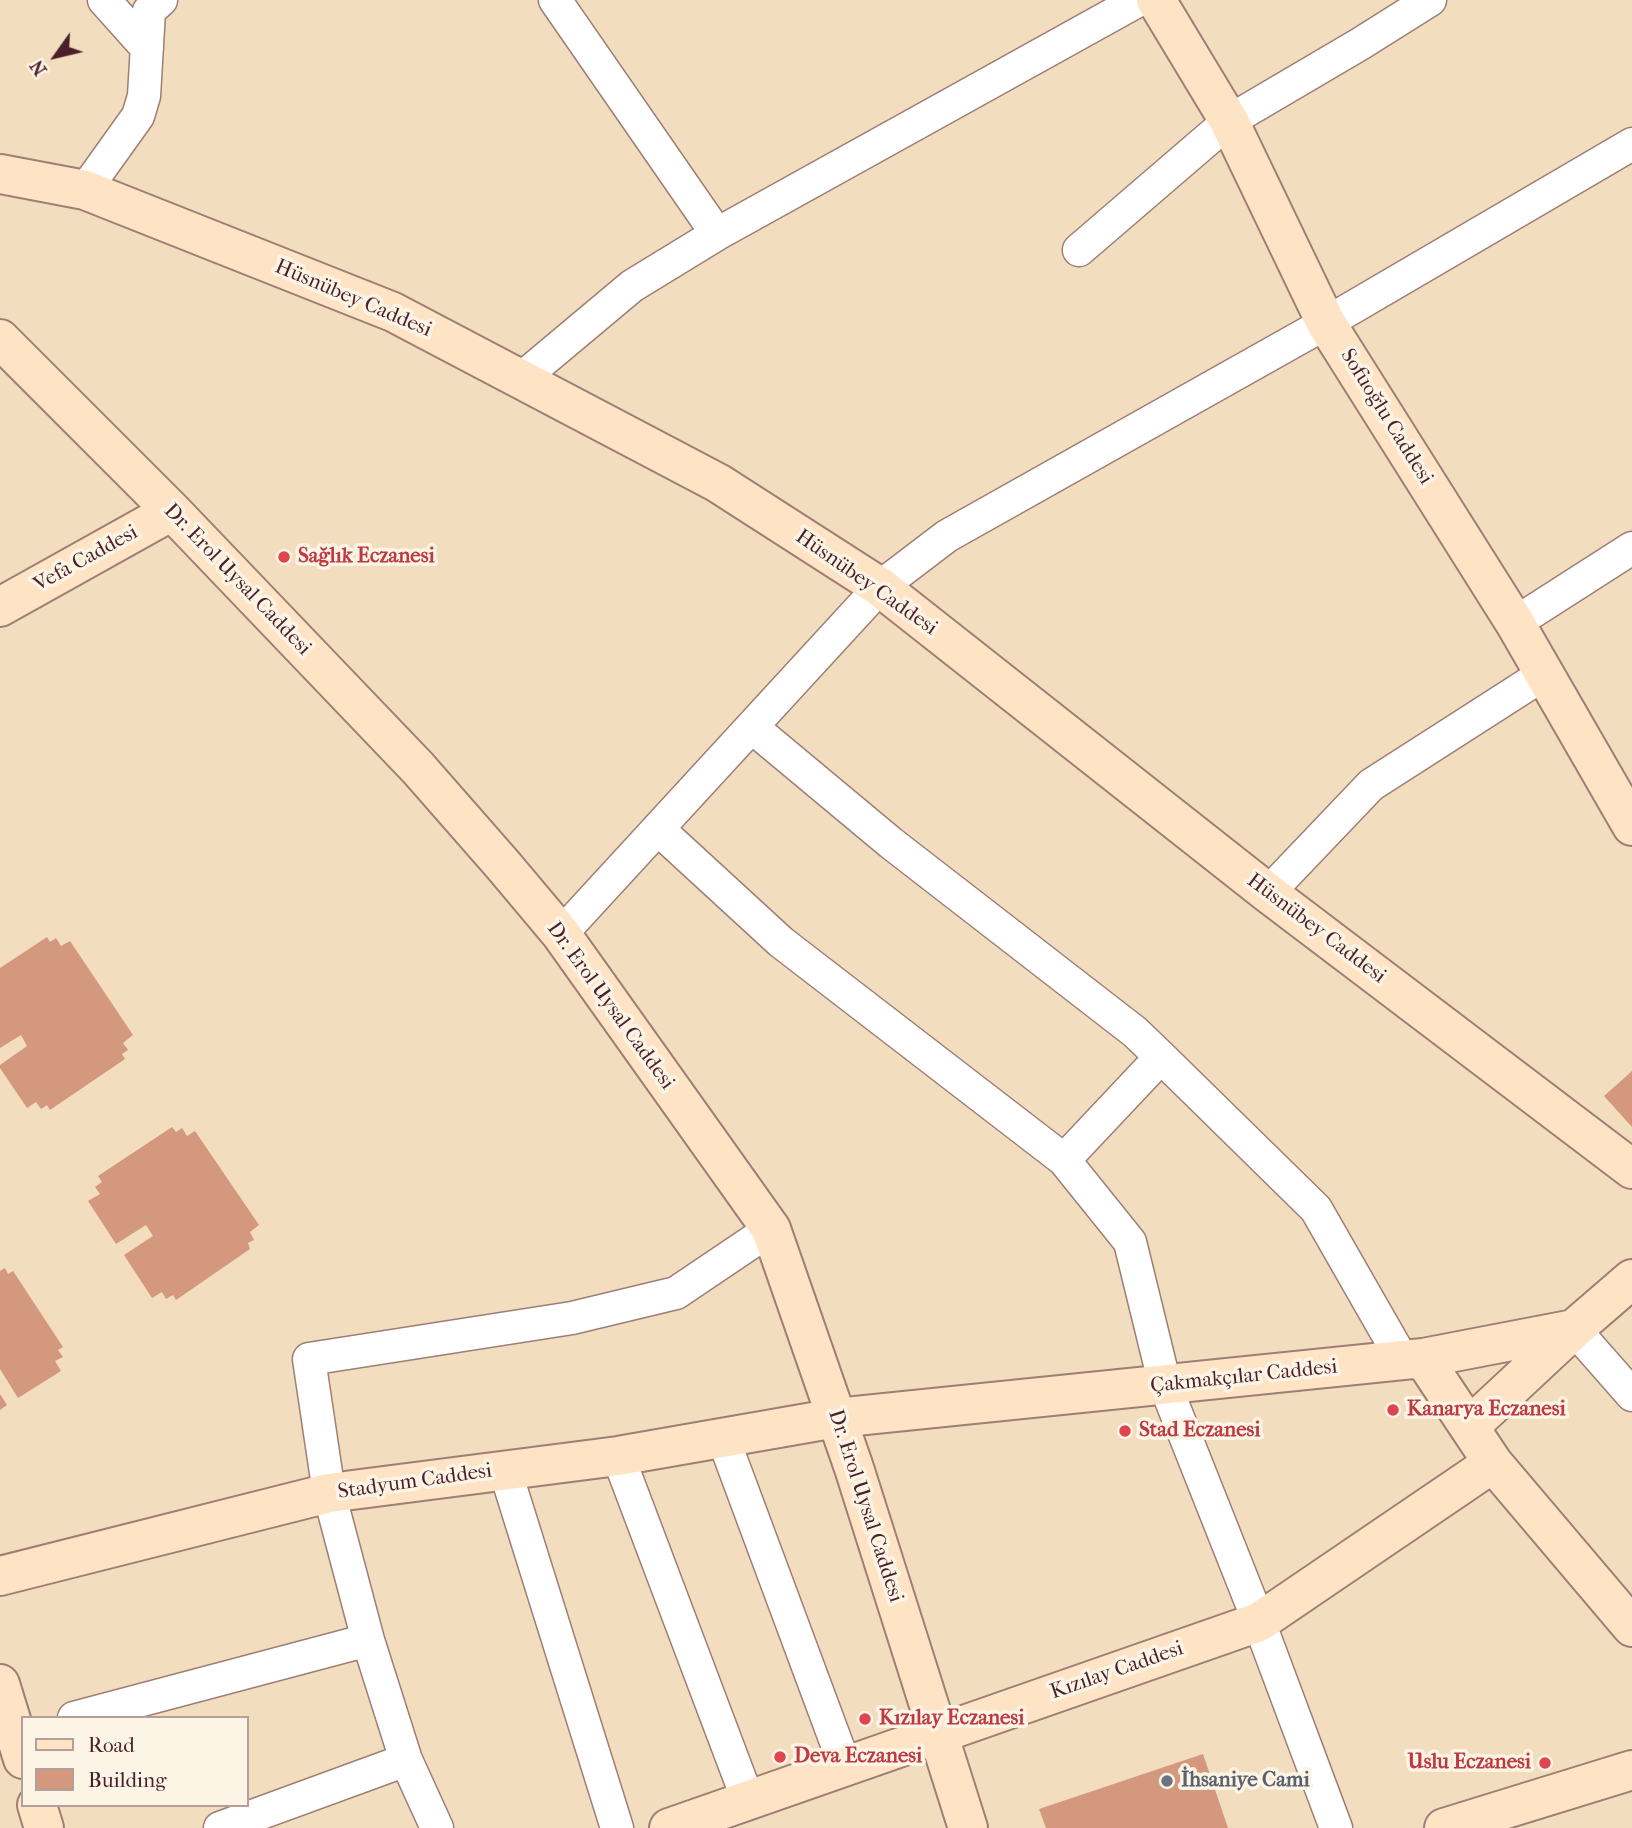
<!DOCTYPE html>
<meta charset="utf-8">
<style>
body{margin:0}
#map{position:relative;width:1632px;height:1828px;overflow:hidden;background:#f2ddbf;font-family:"IM FELL French Canon",serif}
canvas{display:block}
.legend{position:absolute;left:21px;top:1716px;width:228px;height:91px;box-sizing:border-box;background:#fcf5e5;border:2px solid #b59f9b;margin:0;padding:9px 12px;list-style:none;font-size:21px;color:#4a1f2b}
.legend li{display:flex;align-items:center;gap:14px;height:35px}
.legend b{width:35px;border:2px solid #b59f9b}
.north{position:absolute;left:21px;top:21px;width:70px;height:70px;-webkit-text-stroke:5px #fcf5e5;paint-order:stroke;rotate:236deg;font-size:19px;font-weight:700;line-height:28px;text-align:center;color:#4a1f2b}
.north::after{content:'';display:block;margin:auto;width:24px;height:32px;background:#4a1f2b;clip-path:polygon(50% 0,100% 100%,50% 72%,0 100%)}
</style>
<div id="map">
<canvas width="1632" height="1828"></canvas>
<ul class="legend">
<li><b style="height:9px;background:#fee4c5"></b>Road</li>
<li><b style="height:19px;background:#d3987d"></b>Building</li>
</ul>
<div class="north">N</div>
</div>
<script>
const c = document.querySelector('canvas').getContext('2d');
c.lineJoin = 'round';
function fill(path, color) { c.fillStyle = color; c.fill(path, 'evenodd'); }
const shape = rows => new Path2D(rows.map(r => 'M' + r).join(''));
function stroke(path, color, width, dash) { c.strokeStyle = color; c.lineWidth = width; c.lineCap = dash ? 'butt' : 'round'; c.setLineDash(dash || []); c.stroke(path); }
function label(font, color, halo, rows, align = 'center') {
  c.font = font + ' "IM FELL French Canon",serif'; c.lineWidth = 7; c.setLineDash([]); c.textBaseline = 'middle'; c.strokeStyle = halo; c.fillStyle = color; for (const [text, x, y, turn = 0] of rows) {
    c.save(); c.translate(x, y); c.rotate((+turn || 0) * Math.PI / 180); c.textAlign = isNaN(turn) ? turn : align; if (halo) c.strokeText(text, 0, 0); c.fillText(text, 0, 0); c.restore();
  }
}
fill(shape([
 [47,937,50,942,56,938,61,946,70,941,133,1035,123,1043,128,1050,122,1054,125,1059,50,1110,47,1105,41,1109,36,1102,27,1108,0,1068,0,1065,27,1046,21,1035,0,1048,0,968],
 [1632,1071,1632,1127,1604,1096],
 [172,1127,176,1132,182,1128,187,1136,195,1131,259,1225,250,1232,254,1240,248,1243,250,1249,176,1300,173,1295,166,1299,162,1292,152,1298,124,1255,153,1236,146,1225,116,1244,88,1201,100,1194,95,1187,102,1182,98,1176],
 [5,1268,8,1274,13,1271,63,1347,58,1350,63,1357,55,1361,61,1371,18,1398,0,1369,0,1271],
 [0,1394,7,1405,0,1410],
 [1203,1754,1228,1828,1046,1828,1039,1809]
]), '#d3987d');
const street = shape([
 [104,0,147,48],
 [555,0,717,234],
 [85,190,138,116,144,96,149,11,161,0],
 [1079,250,1229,121,1360,44,1430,0],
 [521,379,632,286,717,234,1139,0],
 [1515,623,1632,548],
 [753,728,891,843,1135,1032,1161,1057,1316,1209,1403,1361],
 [658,829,781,942,1064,1160,1130,1242,1165,1385,1259,1622,1336,1828],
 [1268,893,1371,785,1544,674],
 [561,934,880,587,947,536,1326,323,1632,144],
 [1064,1160,1161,1057],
 [1574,1329,1632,1395],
 [723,1438,845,1766],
 [618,1456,748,1800],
 [505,1470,617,1828],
 [74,1718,368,1640],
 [220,1828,406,1760],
 [437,1828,406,1760,368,1640,329,1493,309,1359,572,1318,676,1293,771,1229]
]);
const secondary = shape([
 [1156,0,1229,121,1326,323,1515,623,1632,826],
 [0,174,85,190,393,312,718,483,880,587,1268,893,1632,1169],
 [0,339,172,511,418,768,503,865,561,934,771,1229,854,1468,968,1828],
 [0,607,172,511],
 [1423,1358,1493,1463,1632,1627],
 [1469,1427,1574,1329],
 [0,1576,329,1493,618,1456,836,1418,1423,1358,1574,1329,1632,1279],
 [0,1684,23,1759],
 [37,1805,44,1828],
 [669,1828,1259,1622,1493,1463],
 [1444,1828,1632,1770]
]);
stroke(street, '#9e7e75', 35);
stroke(secondary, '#9e7e75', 42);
stroke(street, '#fff', 32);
stroke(secondary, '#fee4c5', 38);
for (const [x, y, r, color] of [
 [284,557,7,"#e0444e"],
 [1393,1410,7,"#e0444e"],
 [1125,1431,7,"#e0444e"],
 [865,1719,7,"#e0444e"],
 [780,1757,7,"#e0444e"],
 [1545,1763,7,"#e0444e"],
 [1167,1781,7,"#6b7280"]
]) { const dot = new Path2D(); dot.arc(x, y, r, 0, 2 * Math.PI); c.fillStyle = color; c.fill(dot); stroke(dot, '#fcf5e5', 2.5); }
label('21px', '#4a1f2b', '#fcf5e5', [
 ["Hüsnübey Caddesi",353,299,23],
 ["Sofuoğlu Caddesi",1386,417,58],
 ["Vefa Caddesi",86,559,-29],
 ["Dr. Erol Uysal Caddesi",237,580,46],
 ["Hüsnübey Caddesi",866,583,35],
 ["Hüsnübey Caddesi",1316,929,37],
 ["Dr. Erol Uysal Caddesi",610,1006,54],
 ["Çakmakçılar Caddesi",1244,1377,-6],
 ["Stadyum Caddesi",415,1482,-8],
 ["Dr. Erol Uysal Caddesi",865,1506,72],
 ["Kızılay Caddesi",1117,1671,-19]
]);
label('bold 21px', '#be3a42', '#fcf5e5', [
 ["Sağlık Eczanesi",298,557],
 ["Kanarya Eczanesi",1407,1410],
 ["Stad Eczanesi",1139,1431],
 ["Kızılay Eczanesi",879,1719],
 ["Deva Eczanesi",794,1757],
 ["Uslu Eczanesi",1531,1763,"right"]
], 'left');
label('bold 21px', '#5b616d', '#fcf5e5', [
 ["İhsaniye Cami",1181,1781]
], 'left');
</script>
